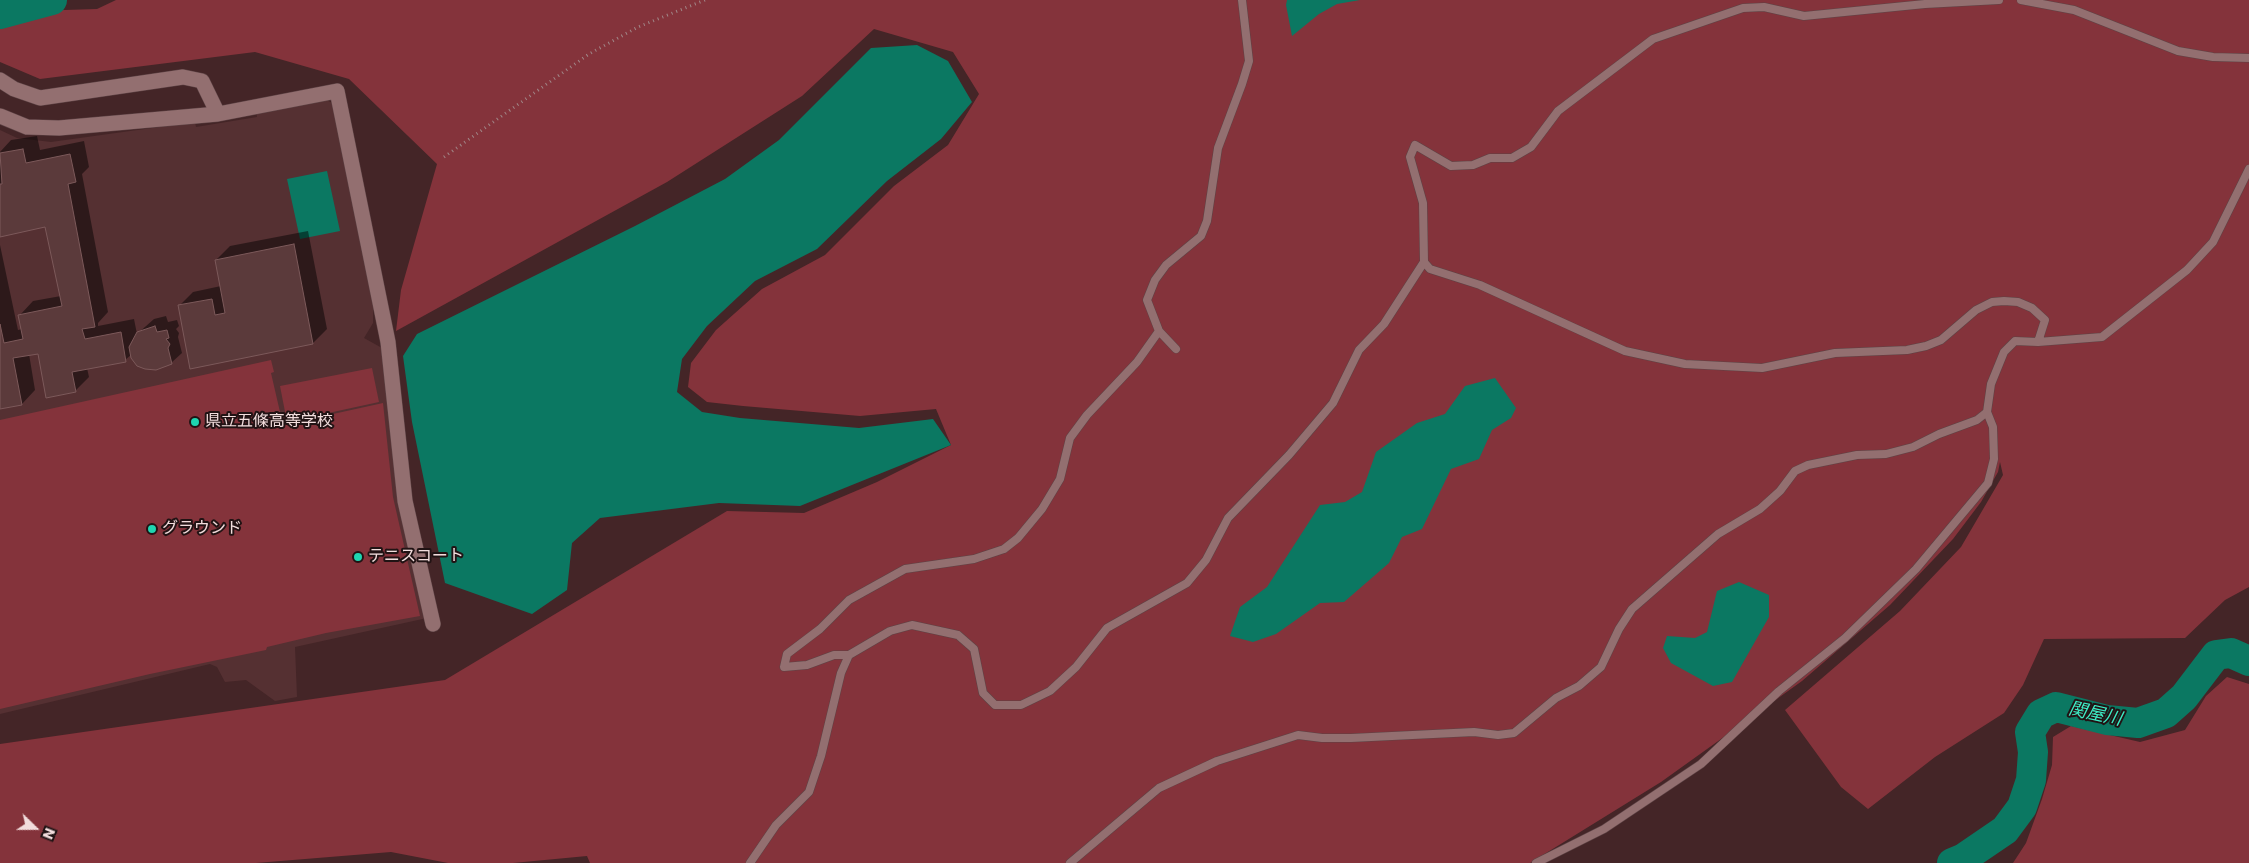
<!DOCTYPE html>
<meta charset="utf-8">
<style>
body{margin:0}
#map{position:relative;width:2249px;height:863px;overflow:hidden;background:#442527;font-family:Poppins,sans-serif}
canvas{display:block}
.north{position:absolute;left:10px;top:803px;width:50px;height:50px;-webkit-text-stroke:4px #211314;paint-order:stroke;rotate:112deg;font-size:14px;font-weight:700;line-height:20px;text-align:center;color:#f2dddd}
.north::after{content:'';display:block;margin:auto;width:18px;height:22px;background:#f2dddd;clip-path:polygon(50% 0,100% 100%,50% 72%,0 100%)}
</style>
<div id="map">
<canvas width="2249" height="863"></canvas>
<div class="north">N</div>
</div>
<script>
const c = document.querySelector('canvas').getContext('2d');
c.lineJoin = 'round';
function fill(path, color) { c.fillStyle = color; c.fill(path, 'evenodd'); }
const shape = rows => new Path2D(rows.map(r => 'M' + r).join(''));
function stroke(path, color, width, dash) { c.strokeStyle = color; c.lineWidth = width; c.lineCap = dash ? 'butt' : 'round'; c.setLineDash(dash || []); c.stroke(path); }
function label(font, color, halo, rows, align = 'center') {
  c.font = font + ' Poppins,"Noto Sans JP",sans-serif'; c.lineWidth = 4; c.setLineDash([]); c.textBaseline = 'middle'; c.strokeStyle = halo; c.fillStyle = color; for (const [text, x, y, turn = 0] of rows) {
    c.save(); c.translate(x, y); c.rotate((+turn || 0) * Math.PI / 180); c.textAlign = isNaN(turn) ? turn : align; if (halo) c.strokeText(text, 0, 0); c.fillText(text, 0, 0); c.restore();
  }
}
fill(shape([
 [323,98,334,104,373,294,373,323,364,338,382,348,397,495,427,618,295,647,297,697,275,701,246,680,225,682,217,667,210,664,0,714,0,130,17,138,51,142,195,122,196,127,257,117,256,110]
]), '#553032');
fill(shape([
 [116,0,2249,0,2249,587,2225,600,2185,638,2044,639,2023,685,2004,713,1935,757,1868,809,1841,787,1785,710,1900,611,1961,547,2003,475,2000,462,1998,472,1981,502,1953,539,1890,605,1802,681,1661,782,1530,863,590,863,587,856,513,863,448,863,391,852,256,863,0,863,0,744,445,680,727,511,804,513,877,482,951,445,936,409,860,416,743,406,707,402,688,387,691,363,716,330,762,289,825,255,894,186,948,145,979,94,953,52,874,29,802,96,667,182,396,331,401,290,437,164,349,79,255,52,40,79,0,62,0,12,97,9],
 [271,360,274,372,271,373,283,425,383,403,393,497,420,616,326,633,267,647,266,650,150,674,0,709,0,420],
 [372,368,379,402,287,422,280,386],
 [2227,677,2249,684,2249,863,2013,863,2026,843,2042,799,2052,765,2053,737,2071,726,2140,742,2185,730,2206,696]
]), '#84333b');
fill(shape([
 [1287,0,1360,0,1337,4,1319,14,1292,36,1286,5],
 [917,45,948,61,972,102,941,139,887,181,817,249,755,281,707,326,682,359,677,392,702,412,740,418,859,428,933,419,951,445,800,506,719,503,600,518,572,543,567,590,532,614,445,583,412,422,403,356,417,334,635,226,725,179,779,140,871,48],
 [327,171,340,231,300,239,287,179],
 [1495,378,1516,408,1511,418,1492,430,1479,459,1451,469,1422,529,1402,537,1389,563,1344,602,1320,603,1276,634,1253,642,1230,636,1240,607,1267,587,1320,505,1345,502,1362,492,1376,452,1417,423,1445,414,1465,386],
 [1739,582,1769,595,1769,617,1732,682,1713,686,1671,663,1663,648,1667,636,1695,638,1707,632,1717,591]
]), '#0b7862');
fill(shape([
 [37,136,40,150,84,141,89,167,82,174,108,312,98,323,98,326,134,319,137,334,154,319,166,316,168,322,177,320,179,326,176,329,179,333,178,337,182,353,171,363,131,355,125,360,87,368,89,377,75,391,39,352,29,354,35,390,22,404,0,408,0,245,18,330,22,329,20,315,33,301,61,296,46,225,0,235,0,152,11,140],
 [308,231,327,329,313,343,179,306,193,292,221,286,216,260,230,246]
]), '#0007');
stroke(shape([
 [0,14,52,0],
 [1952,863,1964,858,2005,830,2022,807,2031,780,2033,752,2030,732,2041,714,2056,707,2107,720,2138,723,2166,713,2184,697,2216,655,2231,653,2249,661]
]), '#0b7862', 30);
const building = shape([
 [23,149,26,163,70,154,76,182,68,184,95,327,82,329,85,339,121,332,126,362,72,372,76,392,46,398,38,354,13,358,22,405,0,409,0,324,4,343,23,339,18,315,62,306,45,227,0,237,0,184,2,184,0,153,23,149],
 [294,244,313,344,190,369,178,305,212,299,215,315,225,313,215,260,294,244],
 [155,326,157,332,167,330,169,338,166,339,170,344,168,348,172,364,156,370,145,369,137,366,131,358,129,347,137,332,155,326]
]);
fill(building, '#5b3a3b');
stroke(building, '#7c595a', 1);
const service = shape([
 [2021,0,2074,10,2178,51,2213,57,2249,58],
 [1424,262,1430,269,1480,285,1625,351,1685,364,1762,368,1835,353,1907,350,1926,346,1941,340,1976,310,1992,302,2004,301,2018,302,2032,308,2045,320,2038,342],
 [1176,349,1159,331,1147,300,1155,280,1166,265,1201,236,1207,221,1218,148,1242,84,1249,61,1242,0],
 [849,655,834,655,807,665,784,667,787,654,820,629,849,600,905,569,974,559,1004,549,1018,538,1042,509,1060,479,1070,438,1087,415,1137,362,1159,331],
 [750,863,776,825,809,792,821,756,841,673,849,655,890,631,912,625,958,635,974,649,983,693,995,705,1021,705,1050,691,1076,667,1107,628,1187,583,1206,560,1228,518,1289,455,1333,403,1359,350,1384,324,1424,262,1423,203,1410,157,1415,145,1451,166,1473,165,1490,158,1512,158,1531,147,1558,111,1653,39,1743,8,1764,7,1804,16,1925,4,1999,0],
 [1070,863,1159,788,1217,761,1298,735,1322,738,1351,738,1474,732,1498,735,1514,733,1556,698,1579,686,1601,667,1619,629,1632,609,1718,534,1760,509,1780,491,1795,471,1808,465,1857,455,1886,454,1913,447,1939,434,1977,420,1987,412],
 [1536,863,1604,829,1701,764,1779,691,1845,638,1916,569,1988,483,1994,459,1993,427,1987,412,1991,384,2004,352,2015,341,2038,342,2102,337,2187,270,2213,242,2249,169]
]);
const minor = shape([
 [0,80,14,89,40,98,183,77,202,81,218,114],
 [0,116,27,127,59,128,218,114,337,91,388,342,405,501,433,624]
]);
stroke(service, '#5d4345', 9);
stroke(minor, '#5d4345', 16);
stroke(shape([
 [444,157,589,54,638,27,705,0]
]), '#a18788', 3, [1, 4]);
stroke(service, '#936f70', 8);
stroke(minor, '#936f70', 15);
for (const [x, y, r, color] of [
 [195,422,5,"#1fd5b0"],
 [152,529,5,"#1fd5b0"],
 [358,557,5,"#1fd5b0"]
]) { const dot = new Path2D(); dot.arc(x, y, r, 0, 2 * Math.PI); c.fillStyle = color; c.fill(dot); stroke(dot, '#211314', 2); }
label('16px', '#f2dddd', '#211314', [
 ["県立五條高等学校",205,422],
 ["グラウンド",162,529],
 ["テニスコート",368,557]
], 'left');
label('italic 18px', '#3decc5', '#211314', [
 ["関屋川",2095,715,12]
]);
</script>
